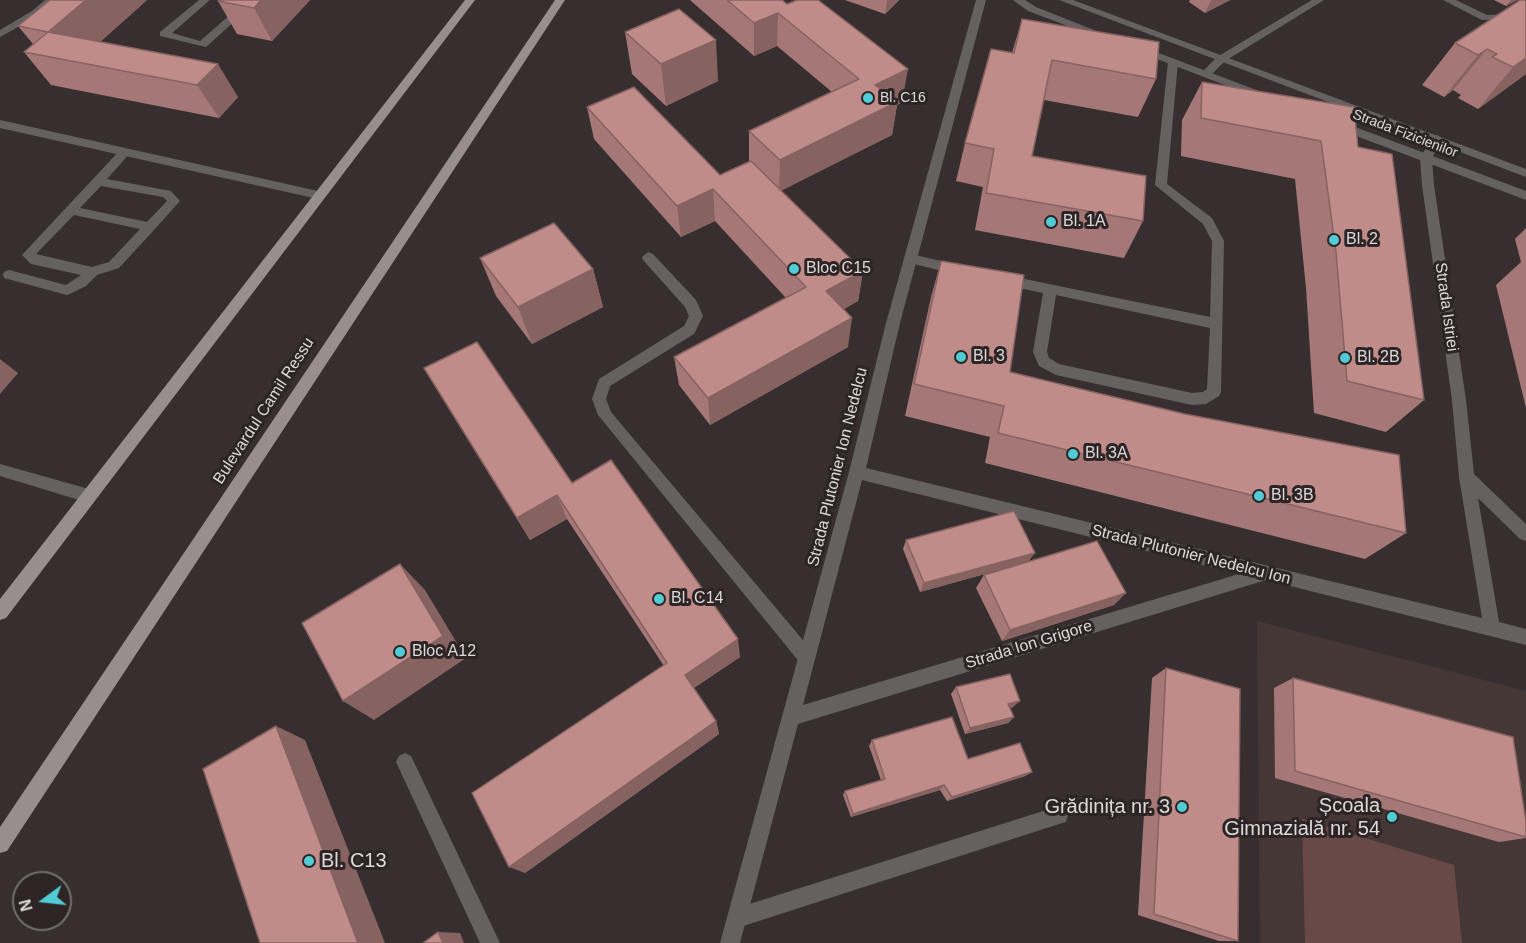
<!DOCTYPE html>
<meta charset="utf-8">
<style>
body{margin:0}
#map{position:relative;width:1526px;height:943px;overflow:hidden;background:#372f2f;font-family:Helvetica,sans-serif}
canvas{display:block}
.north{position:absolute;left:12px;top:871px;width:60px;height:60px;box-sizing:border-box;background:#2d2525;border:2px solid #746d6d;border-radius:50%;rotate:255deg;font-size:16px;font-weight:700;line-height:24px;text-align:center;color:#ded9d8}
.north::after{content:'';display:block;margin:auto;width:21px;height:27px;background:#51ccd4;clip-path:polygon(50% 0,100% 100%,50% 72%,0 100%)}
</style>
<div id="map">
<canvas width="1526" height="943"></canvas>
<div class="north">N</div>
</div>
<script>
const c = document.querySelector('canvas').getContext('2d');
c.lineJoin = 'round';
function fill(path, color) { c.fillStyle = color; c.fill(path, 'evenodd'); }
const shape = rows => new Path2D(rows.map(r => 'M' + r).join(''));
function stroke(path, color, width, dash) { c.strokeStyle = color; c.lineWidth = width; c.lineCap = dash ? 'butt' : 'round'; c.setLineDash(dash || []); c.stroke(path); }
function label(font, color, halo, rows, align = 'center') {
  c.font = font + ' Helvetica,sans-serif'; c.lineWidth = 6; c.setLineDash([]); c.textBaseline = 'middle'; c.strokeStyle = halo; c.fillStyle = color; for (const [text, x, y, turn = 0] of rows) {
    c.save(); c.translate(x, y); c.rotate((+turn || 0) * Math.PI / 180); c.textAlign = isNaN(turn) ? turn : align; if (halo) c.strokeText(text, 0, 0); c.fillText(text, 0, 0); c.restore();
  }
}
fill(shape([
 [1257,621,1526,691,1526,943,1260,943]
]), '#463737');
fill(shape([
 [1302,819,1454,865,1462,943,1305,943]
]), '#684948');
fill(shape([
 [45,0,56,0,40,15,0,37,0,30,32,11,45,0],
 [199,0,210,0,172,33,200,41,247,0,258,0,206,47,160,36,160,32,199,0],
 [1443,0,1456,0,1487,15,1510,14,1526,20,1526,27,1505,19,1482,20,1443,0],
 [1173,59,1178,62,1167,184,1212,218,1224,241,1221,392,1219,396,1206,404,1192,405,1056,375,1039,366,1033,352,1043,293,1005,285,999,280,1005,275,1210,317,1212,241,1203,224,1155,185,1168,62,1173,59],
 [1056,295,1210,328,1207,389,1203,392,1192,393,1059,364,1049,358,1047,352,1056,295],
 [125,148,131,152,107,179,171,191,180,201,154,230,119,268,97,275,86,286,72,293,67,295,4,278,3,275,4,272,9,270,66,285,81,275,31,264,22,255,121,149,125,148],
 [101,186,163,197,167,201,147,222,80,208,101,186],
 [74,215,140,229,109,262,92,267,36,254,74,215],
 [648,252,653,254,696,300,703,316,694,334,610,386,606,399,611,412,813,652,815,658,813,664,807,666,801,664,598,415,592,399,599,379,684,326,689,316,685,307,643,260,642,257,648,252],
 [911,254,958,265,964,270,958,275,906,262,905,259,906,256,911,254],
 [405,753,411,756,500,943,480,943,396,762,399,756,405,753],
 [1059,806,1066,808,1068,815,1066,822,1059,824,737,928,730,925,727,918,730,911,737,908,1059,806]
]), '#656161');
fill(shape([
 [976,0,986,0,900,323,866,468,1482,618,1459,477,1452,400,1422,185,1420,158,1433,136,1437,135,1443,139,1432,158,1434,185,1466,400,1474,474,1526,524,1526,541,1520,539,1478,498,1499,622,1526,629,1526,645,1266,580,798,724,740,943,720,943,849,472,886,323,976,0],
 [862,480,1239,574,803,705,862,480],
 [1312,0,1324,0,1225,61,1210,76,1202,76,1202,72,1217,57,1312,0],
 [0,120,318,191,324,195,318,199,0,128,0,120],
 [0,464,89,489,94,491,97,496,94,501,89,503,0,476,0,464]
]), '#656161');
fill(shape([
 [1013,0,1025,0,1036,7,1114,38,1105,40,1028,11,1013,0],
 [1059,0,1073,0,1526,169,1526,177,1059,0],
 [1140,46,1267,94,1269,96,1267,98,1259,98,1136,51,1135,49,1140,46],
 [1339,121,1526,191,1526,200,1335,128,1335,122,1339,121]
]), '#656161');
fill(shape([
 [465,0,475,0,6,618,0,620,0,599,465,0],
 [555,0,565,0,7,851,0,853,0,827,555,0]
]), '#978f8f');
fill(shape([
 [50,0,147,0,100,42,238,97,219,118,51,85,24,52,33,44,18,26],
 [310,0,272,41,237,34,218,1],
 [690,0,782,0,902,102,897,105,892,135,781,190,863,271,858,301,844,309,848,347,710,425,679,385,674,357,786,298,715,221,681,237,594,139,587,107,720,175,749,161,749,131,832,92,777,46,754,56],
 [845,0,899,0,885,14],
 [1190,0,1230,0,1205,13,1189,2],
 [1494,0,1517,0,1506,6],
 [1520,0,1526,74,1478,109,1458,98,1461,95,1453,90,1444,97,1422,85,1455,43],
 [1022,19,1156,79,1138,117,1044,100,1032,156,1143,221,1124,258,975,230,983,187,956,181,965,143,1012,53],
 [625,32,718,81,666,106,632,74],
 [1202,82,1358,147,1424,400,1386,432,1314,413,1306,288,1295,179,1181,156,1182,120],
 [1526,228,1526,408,1496,285,1521,262,1515,239],
 [480,258,593,269,603,307,532,344,496,296],
 [941,261,1010,372,1406,533,1365,559,985,463,990,437,905,416,931,297],
 [424,368,572,483,740,657,694,688,716,721,719,734,525,873,664,666,567,519,530,540],
 [906,540,1029,562,1114,605,1002,641,976,588,984,575,1021,564,920,592,903,549],
 [1166,668,1238,941,1219,941,1138,915,1152,678],
 [1293,678,1526,822,1526,838,1499,842,1275,778,1274,688],
 [956,687,1013,707,1010,708,1014,717,1008,723,965,734,951,694],
 [872,740,968,759,1032,772,1025,776,947,801,940,790,851,817,843,795,845,791,881,780,869,746]
]), '#a57877');
fill(shape([
 [86,0,147,0,77,62,48,32],
 [261,0,310,0,272,41,254,8],
 [887,0,899,0,885,14],
 [1211,0,1230,0,1205,13],
 [1511,0,1517,0,1506,6],
 [778,13,777,46,754,56,754,23],
 [716,40,718,81,666,106,661,64],
 [1487,49,1453,90,1444,97,1478,55],
 [1526,58,1526,74,1478,109,1513,67],
 [218,64,238,97,219,118,197,85],
 [908,69,902,102,897,105,892,135,779,192,780,160,875,85],
 [713,189,715,221,681,237,677,206],
 [593,269,603,307,532,344,518,307],
 [863,271,858,301,823,320,826,291],
 [852,318,848,347,710,425,708,398],
 [0,359,18,373,0,394],
 [557,495,567,519,530,540,517,518],
 [1035,553,1028,562,920,592,924,583],
 [400,564,425,590,466,658,374,720,343,701],
 [1126,593,1114,605,1002,641,1010,630],
 [738,639,740,657,690,690,685,675],
 [1020,701,1013,707,1002,710,1008,704],
 [1014,717,1008,723,965,734,970,728],
 [716,721,719,734,525,873,509,867],
 [276,726,305,740,385,943,358,943],
 [1032,772,1025,776,947,801,952,797],
 [944,785,940,790,851,817,853,814],
 [438,932,460,933,464,943,443,943]
]), '#866261');
const building = shape([
 [50,0,86,0,48,32,18,26,50,0],
 [219,0,261,0,254,8,218,1,219,0],
 [727,0,782,0,787,4,797,0,818,0,908,69,875,85,897,102,780,160,749,131,859,79,778,13,754,23,727,0],
 [1520,0,1526,0,1526,58,1513,67,1492,57,1497,54,1487,49,1478,55,1455,43,1520,0],
 [679,9,716,40,661,64,625,32,679,9],
 [1022,19,1159,42,1156,79,1052,60,1032,156,1146,176,1143,221,986,193,994,149,965,143,991,49,1014,53,1022,19],
 [48,32,218,64,197,85,24,52,48,32],
 [1202,82,1354,107,1358,147,1392,154,1424,400,1347,381,1336,252,1321,141,1201,118,1202,82],
 [634,87,720,175,751,161,863,271,826,291,852,318,708,398,674,357,806,287,713,189,677,206,587,107,634,87],
 [554,223,593,269,518,307,480,258,554,223],
 [941,261,1024,275,1010,372,1185,414,1399,455,1406,533,998,433,1004,406,914,384,941,261],
 [477,342,572,483,611,460,738,639,685,675,716,721,509,867,472,793,667,663,557,495,517,518,424,368,477,342],
 [1014,511,1035,553,924,583,906,540,1014,511],
 [1097,541,1126,593,1010,630,984,575,1097,541],
 [400,564,443,636,343,701,302,623,400,564],
 [1166,668,1240,689,1238,941,1154,914,1166,668],
 [1010,674,1020,701,1008,704,1014,717,970,728,956,687,1010,674],
 [1293,678,1513,737,1526,822,1526,837,1295,771,1293,678],
 [952,717,968,759,1020,743,1032,772,952,797,944,785,853,814,845,791,885,779,872,740,952,717],
 [276,726,358,943,260,943,203,769,276,726],
 [438,932,443,943,423,943,438,932]
]);
fill(building, '#c08c8a');
stroke(building, '#866261', 1.5);
for (const [x, y, r, color] of [
 [868,98,6,"#51ccd4"],
 [1051,222,6,"#51ccd4"],
 [1334,240,6,"#51ccd4"],
 [794,269,6,"#51ccd4"],
 [961,357,6,"#51ccd4"],
 [1345,358,6,"#51ccd4"],
 [1073,454,6,"#51ccd4"],
 [1259,496,6,"#51ccd4"],
 [659,599,6,"#51ccd4"],
 [400,652,6,"#51ccd4"],
 [1182,807,6,"#51ccd4"],
 [1392,817,6,"#51ccd4"],
 [309,861,6,"#51ccd4"]
]) { const dot = new Path2D(); dot.arc(x, y, r, 0, 2 * Math.PI); c.fillStyle = color; c.fill(dot); stroke(dot, '#2d2525', 2); }
label('14px', '#ded9d8', '#2d2525', [
 ["Bl. C16",880,98]
], 'left');
label('14px', '#ded9d8', '#2d2525', [
 ["Strada Fizicienilor",1405,134,21]
]);
label('16px', '#ded9d8', '#2d2525', [
 ["Bl. 1A",1063,222],
 ["Bl. 2",1346,240],
 ["Bloc C15",806,269],
 ["Bl. 3",973,357],
 ["Bl. 2B",1357,358],
 ["Bl. 3A",1085,454],
 ["Bl. 3B",1271,496],
 ["Bl. C14",671,599],
 ["Bloc A12",412,652]
], 'left');
label('16px', '#ded9d8', '#2d2525', [
 ["Strada Istriei",1446,307,82],
 ["Bulevardul Camil Ressu",264,411,-57],
 ["Strada Plutonier Ion Nedelcu",838,467,-76],
 ["Strada Plutonier Nedelcu Ion",1191,555,14],
 ["Strada Ion Grigore",1029,645,-17]
]);
label('20px', '#ded9d8', '#2d2525', [
 ["Școala",1380,806],
 ["Gimnazială nr. 54",1380,829],
 ["Grădinița nr. 3",1170,807],
 ["Bl. C13",321,861,"left"]
], 'right');
</script>
